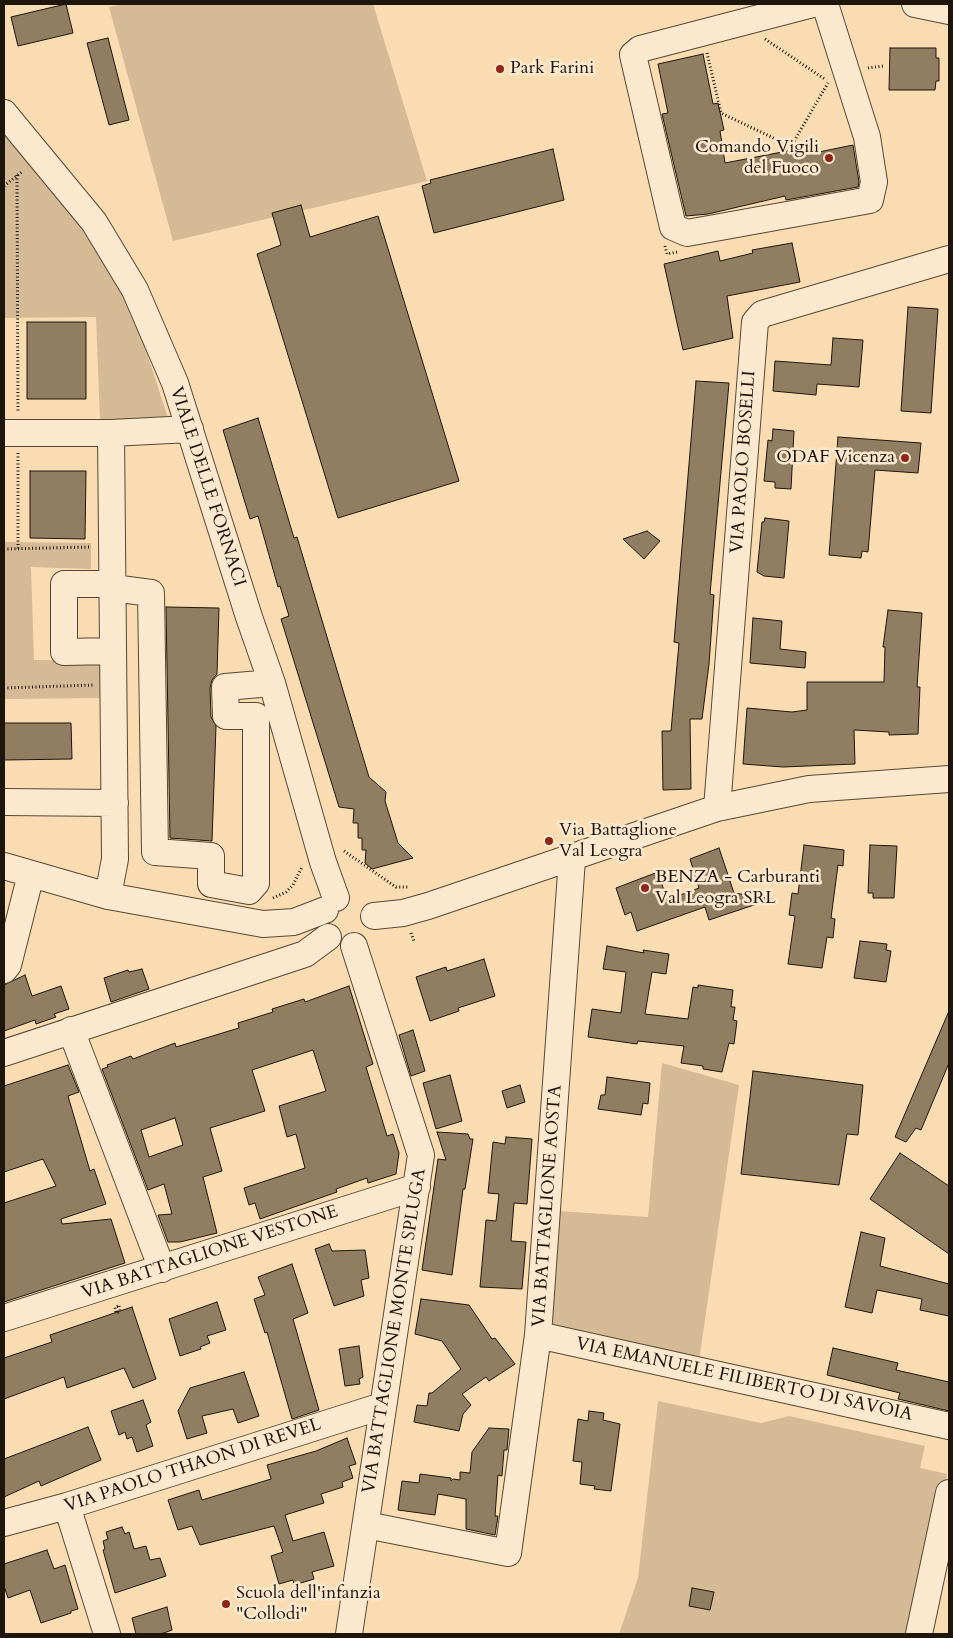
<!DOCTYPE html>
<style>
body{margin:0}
#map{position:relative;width:953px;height:1638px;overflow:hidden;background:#fadcb3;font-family:Cardo,serif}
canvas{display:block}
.frame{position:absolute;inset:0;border:5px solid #1f160b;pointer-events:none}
</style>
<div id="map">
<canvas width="953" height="1638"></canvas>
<div class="frame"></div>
</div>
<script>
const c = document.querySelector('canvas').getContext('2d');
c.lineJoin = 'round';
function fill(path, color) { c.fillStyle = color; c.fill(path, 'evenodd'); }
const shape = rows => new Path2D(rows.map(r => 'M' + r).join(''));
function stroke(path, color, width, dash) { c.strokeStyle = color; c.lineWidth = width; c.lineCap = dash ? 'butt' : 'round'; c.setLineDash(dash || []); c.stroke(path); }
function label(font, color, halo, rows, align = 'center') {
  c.font = font + ' Cardo,serif'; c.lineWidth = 5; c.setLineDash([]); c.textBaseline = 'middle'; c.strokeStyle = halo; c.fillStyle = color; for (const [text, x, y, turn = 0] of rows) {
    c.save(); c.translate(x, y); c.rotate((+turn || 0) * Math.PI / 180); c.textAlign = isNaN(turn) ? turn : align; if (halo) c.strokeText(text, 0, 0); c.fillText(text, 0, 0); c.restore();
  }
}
fill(shape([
 [124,4,373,4,427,181,173,241,109,7],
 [4,133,86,233,121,290,137,323,170,424,100,421,96,317,4,318],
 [4,542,91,543,91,569,31,567,34,660,103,661,102,698,4,699],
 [662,1063,739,1085,699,1361,549,1328,559,1211,648,1217],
 [658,1401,761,1423,789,1416,925,1446,920,1468,947,1474,911,1634,619,1634,638,1578]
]), '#d5ba96');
const building = shape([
 [66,4,73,33,18,46,11,17,66,4],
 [108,38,129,120,109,125,87,43,108,38],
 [890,48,936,48,936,58,939,58,939,81,936,81,935,90,889,90,890,48],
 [703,54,713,104,718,103,724,130,720,131,725,163,808,147,809,154,853,145,859,182,858,187,786,200,785,196,708,214,686,216,662,114,668,113,658,64,703,54],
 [553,149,564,200,434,233,422,186,431,183,430,180,553,149],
 [301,205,310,237,378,216,459,481,338,518,257,254,281,245,272,213,301,205],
 [792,243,800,282,727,296,733,338,683,350,664,264,718,251,720,261,753,253,752,250,792,243],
 [908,307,938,309,931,413,901,411,908,307],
 [27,322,86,322,86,399,27,399,27,322],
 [833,338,863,340,859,387,817,384,816,395,773,391,775,361,831,365,833,338],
 [696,381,729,383,710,594,714,595,709,664,702,719,690,719,691,789,663,790,662,731,671,731,679,643,674,642,696,381],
 [258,418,294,538,297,537,369,777,386,792,385,801,398,843,413,858,372,869,365,863,366,850,362,850,362,838,358,838,358,823,353,823,354,809,339,807,281,619,289,616,280,586,278,587,258,516,250,519,223,430,258,418],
 [773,429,794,431,791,489,775,488,775,482,764,481,768,440,772,441,773,429],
 [838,437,921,443,918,473,875,470,868,552,862,551,861,558,829,555,838,437],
 [30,471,86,471,85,539,30,538,30,471],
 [765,518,789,521,784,578,764,576,757,572,762,522,764,522,765,518],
 [647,531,660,541,644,559,623,539,647,531],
 [166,607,219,608,217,674,212,680,210,688,211,717,216,726,212,841,170,838,166,607],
 [888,610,922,613,917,687,920,687,918,734,889,735,889,732,854,730,855,764,783,767,743,764,747,708,792,712,807,710,807,682,884,682,885,647,883,647,888,610],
 [753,618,782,621,780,649,806,652,805,668,750,663,753,618],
 [4,723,71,723,72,759,4,760,4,723],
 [804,845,844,850,843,866,838,865,831,918,835,919,833,938,827,937,822,968,788,964,795,916,789,915,792,893,798,894,804,845],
 [870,845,897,846,894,898,873,898,873,893,868,893,870,845],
 [719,848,734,893,772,899,709,920,705,907,637,931,631,912,625,915,616,888,658,872,667,900,699,888,690,859,719,848],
 [860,941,887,944,886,950,891,951,886,982,854,978,860,941],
 [607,946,644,953,643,950,669,954,666,974,652,972,645,1014,688,1019,693,987,698,988,698,985,733,990,731,1007,735,1007,733,1020,737,1021,734,1044,729,1043,722,1072,703,1069,703,1066,681,1063,684,1046,638,1041,637,1044,588,1037,592,1009,621,1013,626,972,603,969,607,946],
 [484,959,495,996,458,1008,459,1011,430,1021,416,977,446,967,447,971,484,959],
 [142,969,149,989,111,1002,104,978,128,970,129,972,142,969],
 [25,975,32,996,61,986,69,1009,54,1014,56,1017,36,1024,35,1020,4,1031,4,985,25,975],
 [349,986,373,1064,366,1067,387,1136,393,1134,399,1153,396,1174,368,1183,367,1178,336,1189,337,1192,260,1219,255,1203,249,1205,244,1188,305,1168,296,1134,287,1137,279,1106,326,1091,313,1050,252,1070,265,1111,210,1128,222,1171,203,1177,217,1233,180,1242,168,1242,158,1215,172,1214,164,1184,148,1190,102,1069,108,1067,107,1065,131,1056,133,1059,175,1043,176,1047,239,1028,238,1023,273,1012,272,1009,304,999,305,1002,349,986],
 [175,1118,183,1145,149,1157,141,1130,175,1118],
 [949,1011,949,1063,921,1130,916,1128,906,1142,895,1137,949,1011],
 [413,1030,425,1071,411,1076,399,1035,413,1030],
 [68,1065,79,1092,68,1096,90,1171,94,1169,106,1204,61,1219,62,1224,111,1219,125,1263,4,1302,4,1203,56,1186,43,1159,4,1172,4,1086,68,1065],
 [753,1071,863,1085,858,1135,847,1134,839,1185,741,1174,753,1071],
 [450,1075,462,1121,436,1129,423,1083,450,1075],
 [607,1077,650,1083,648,1104,643,1103,641,1115,598,1109,601,1095,605,1095,607,1077],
 [520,1085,525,1102,507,1108,502,1091,520,1085],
 [437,1132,468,1134,470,1139,473,1139,465,1189,463,1189,452,1275,422,1270,438,1159,446,1160,437,1132],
 [506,1137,532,1139,527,1204,514,1203,511,1241,526,1242,522,1289,480,1287,486,1220,496,1221,499,1194,488,1193,493,1142,505,1144,506,1137],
 [900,1153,949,1186,949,1254,870,1199,900,1153],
 [861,1232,885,1238,880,1266,949,1284,949,1316,920,1310,922,1299,877,1290,872,1313,845,1307,861,1232],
 [329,1244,332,1251,365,1250,369,1278,361,1280,364,1296,334,1306,315,1249,329,1244],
 [292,1264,308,1313,293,1319,319,1410,292,1419,267,1332,265,1333,254,1299,265,1295,258,1277,292,1264],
 [421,1299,469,1305,492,1339,495,1338,515,1364,489,1381,486,1377,462,1394,471,1405,463,1414,459,1431,414,1422,417,1405,427,1406,429,1393,432,1393,461,1369,442,1341,415,1334,421,1299],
 [217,1302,226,1330,207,1336,210,1343,200,1347,201,1349,180,1356,169,1319,217,1302],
 [132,1307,156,1379,133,1388,124,1368,67,1388,64,1377,4,1399,4,1358,52,1342,50,1335,132,1307],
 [359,1346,363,1377,359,1379,360,1384,345,1386,339,1349,359,1346],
 [833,1348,898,1363,896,1370,949,1382,949,1411,898,1399,900,1393,827,1375,833,1348],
 [244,1372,259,1416,238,1423,233,1409,202,1416,207,1433,187,1439,178,1411,190,1388,244,1372],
 [143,1400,151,1422,146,1425,153,1446,137,1452,132,1437,127,1439,125,1432,119,1435,111,1411,143,1400],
 [589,1411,604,1413,603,1420,620,1424,611,1491,594,1489,595,1486,580,1484,582,1462,573,1461,578,1419,588,1421,589,1411],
 [88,1427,101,1460,41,1486,39,1481,4,1497,4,1459,88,1427],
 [489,1428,509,1429,507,1450,504,1450,502,1476,498,1475,495,1516,498,1516,495,1535,466,1529,466,1499,438,1494,435,1515,398,1510,402,1481,419,1483,420,1474,451,1478,451,1481,453,1479,460,1480,460,1472,470,1473,472,1452,489,1428],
 [347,1438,356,1464,349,1466,353,1478,342,1482,343,1487,321,1494,324,1503,285,1515,293,1541,324,1532,334,1566,312,1572,314,1579,294,1585,293,1580,279,1584,271,1556,283,1552,274,1526,200,1545,192,1526,178,1530,168,1500,199,1490,202,1500,271,1479,267,1465,316,1451,347,1438],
 [122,1527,125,1534,129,1532,134,1549,146,1546,150,1560,160,1558,166,1576,115,1593,103,1550,105,1549,103,1541,108,1539,106,1532,122,1527],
 [47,1550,54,1569,65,1565,78,1609,71,1611,71,1613,41,1623,30,1590,8,1598,4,1586,4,1564,47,1550],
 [692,1588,714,1592,710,1610,689,1606,692,1588],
 [167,1607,172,1630,161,1634,136,1634,132,1618,167,1607]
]);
fill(building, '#917d62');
stroke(building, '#1f160b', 1);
const minor = shape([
 [813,4,640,49,633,55,673,227,687,233,870,200,874,182,867,137,825,4],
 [915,4,949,11],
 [4,113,94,222,135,290,175,383,249,617,272,683,323,862,336,898],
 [4,433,111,433,190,429],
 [113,584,64,584,64,652,113,651],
 [113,588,151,593,155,852,211,856,211,884,249,891,256,883,256,716,226,716,225,687,272,683],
 [4,802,115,803],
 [717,808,755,322,762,314,949,259],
 [4,866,108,896,263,924,294,922,325,910],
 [108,896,115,859,111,433],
 [374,916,403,913,428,906,717,808,809,789,949,779],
 [4,970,8,965,31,874],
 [71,1030,162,1269],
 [4,1053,305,954,328,937],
 [4,1318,417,1187],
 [538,1335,949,1426],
 [67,1506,107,1634],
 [4,1523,67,1506,382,1406],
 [366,1525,508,1553,538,1335,572,859],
 [349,1634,421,1155,354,946],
 [919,1634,949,1493]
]);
stroke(minor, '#564835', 28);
stroke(shape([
 [765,39,826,80],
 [707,53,721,113,788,145,793,143,828,83],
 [868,68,883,66],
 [17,175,18,412],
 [4,186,23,171],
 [665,246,667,254,677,252],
 [18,453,18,549],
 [4,549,91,547],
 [4,688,93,685],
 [344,851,396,887,409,887],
 [273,898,286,892,293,885,302,867],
 [411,933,414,941],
 [119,1306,120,1311,116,1313,115,1307,119,1306]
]), '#1f160b', 3, [1, 2.5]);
stroke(minor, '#fce8ce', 26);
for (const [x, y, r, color] of [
 [500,69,5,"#8f2418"],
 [829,158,5,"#8f2418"],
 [905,458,5,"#8f2418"],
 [549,841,5,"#8f2418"],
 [645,888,5,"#8f2418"],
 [226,1604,5,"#8f2418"]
]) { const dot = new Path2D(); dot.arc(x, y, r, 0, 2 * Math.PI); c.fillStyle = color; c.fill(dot); stroke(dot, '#fce8ce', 2); }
label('18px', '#1f160b', '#fce8ce', [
 ["Park Farini",510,69],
 ["Comando Vigili",819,148,"right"],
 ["del Fuoco",819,169,"right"],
 ["ODAF Vicenza",895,458,"right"],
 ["Via Battaglione",559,831],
 ["Val Leogra",559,852],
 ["BENZA - Carburanti",655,878],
 ["Val Leogra SRL",655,899],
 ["Scuola dell'infanzia",236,1594],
 ["\"Collodi\"",236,1615]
], 'left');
label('18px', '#1f160b', '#fce8ce', [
 ["VIA PAOLO BOSELLI",744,462,-86],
 ["VIALE DELLE FORNACI",207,487,72],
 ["VIA BATTAGLIONE AOSTA",548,1206,-86],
 ["VIA BATTAGLIONE VESTONE",210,1253,-18],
 ["VIA BATTAGLIONE MONTE SPLUGA",395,1331,-81],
 ["VIA EMANUELE FILIBERTO DI SAVOIA",744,1380,12],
 ["VIA PAOLO THAON DI REVEL",193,1466,-18]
]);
</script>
